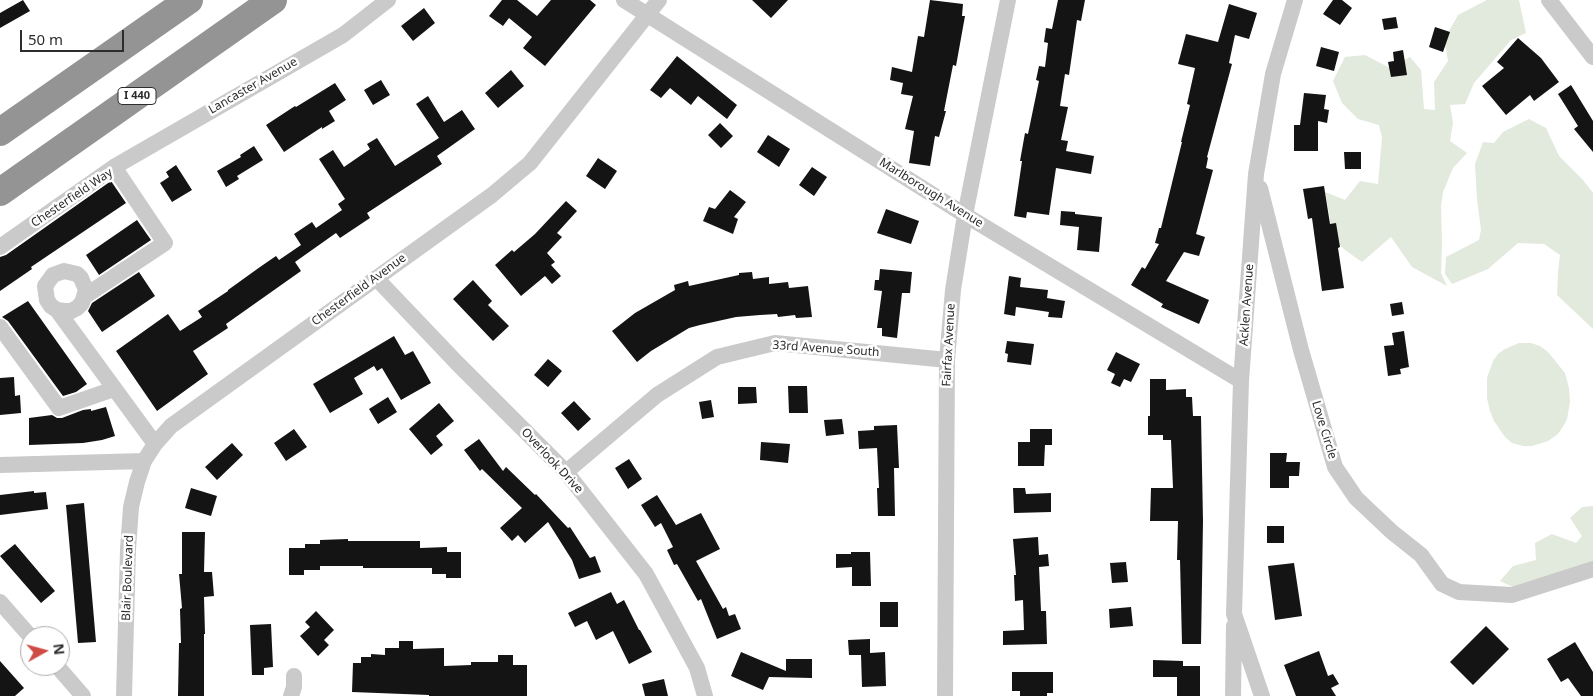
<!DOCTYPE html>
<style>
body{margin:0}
#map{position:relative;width:1593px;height:696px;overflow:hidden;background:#fff;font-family:"Noto Sans",sans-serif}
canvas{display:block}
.north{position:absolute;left:20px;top:626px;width:50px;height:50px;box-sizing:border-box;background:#fff;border:1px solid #ababab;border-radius:50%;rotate:83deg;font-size:14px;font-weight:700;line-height:20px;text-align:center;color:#2d2d2d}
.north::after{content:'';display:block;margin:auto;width:18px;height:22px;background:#cf4c45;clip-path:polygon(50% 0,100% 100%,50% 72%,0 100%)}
.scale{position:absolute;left:20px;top:30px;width:104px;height:22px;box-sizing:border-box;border:2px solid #2d2d2d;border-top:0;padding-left:6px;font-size:15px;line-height:18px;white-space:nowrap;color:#2d2d2d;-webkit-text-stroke:4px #fff;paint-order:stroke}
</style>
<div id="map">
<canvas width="1593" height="696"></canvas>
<div class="north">N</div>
<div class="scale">50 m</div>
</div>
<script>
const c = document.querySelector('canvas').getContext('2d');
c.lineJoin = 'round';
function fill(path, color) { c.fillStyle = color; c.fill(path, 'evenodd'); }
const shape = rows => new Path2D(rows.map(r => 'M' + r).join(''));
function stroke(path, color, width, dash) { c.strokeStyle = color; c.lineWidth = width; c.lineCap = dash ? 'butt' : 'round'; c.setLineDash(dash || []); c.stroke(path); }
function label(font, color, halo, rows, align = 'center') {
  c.font = font + ' "Noto Sans",sans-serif'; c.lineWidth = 5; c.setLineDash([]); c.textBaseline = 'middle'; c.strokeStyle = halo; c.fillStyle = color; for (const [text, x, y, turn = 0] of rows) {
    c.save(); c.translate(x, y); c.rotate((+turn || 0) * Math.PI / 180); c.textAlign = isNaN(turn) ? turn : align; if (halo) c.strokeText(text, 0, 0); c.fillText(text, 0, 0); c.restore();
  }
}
fill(shape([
 [1487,0,1519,0,1526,33,1511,40,1474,83,1465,104,1450,105,1453,123,1450,141,1467,153,1453,168,1443,192,1441,206,1442,244,1441,273,1447,286,1412,267,1391,237,1362,262,1345,250,1331,237,1330,219,1325,192,1345,200,1360,181,1378,184,1382,137,1379,125,1358,119,1342,103,1333,81,1345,57,1365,55,1390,68,1410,57,1421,70,1424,109,1435,110,1434,82,1448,61,1444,40,1458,15],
 [1529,119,1546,128,1559,156,1583,180,1593,193,1593,329,1557,295,1558,272,1560,255,1544,244,1518,243,1488,269,1452,284,1445,274,1446,257,1479,240,1481,230,1477,199,1475,164,1483,142,1494,143,1503,132],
 [1519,343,1531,343,1540,346,1548,352,1565,373,1569,388,1570,402,1567,419,1564,425,1558,434,1548,441,1532,446,1523,446,1512,443,1505,437,1494,421,1490,411,1487,398,1487,378,1493,361,1498,354,1505,349],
 [1593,506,1593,561,1515,588,1500,581,1513,566,1536,560,1535,543,1552,534,1576,543,1582,536,1570,518,1582,507]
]), '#e2e9dd');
fill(shape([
 [23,0,30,11,0,28,0,13],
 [502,0,517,0,537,16,551,0,590,0,596,5,545,66,523,48,532,37,509,18,503,26,489,16],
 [752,0,788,0,771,18],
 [930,0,963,4,962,16,965,16,956,66,953,65,944,111,946,111,939,137,935,136,930,166,909,163,914,131,905,129,913,96,901,94,903,83,890,80,892,67,912,72,918,36,924,37],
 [1058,0,1085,0,1081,21,1077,20,1069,75,1065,74,1060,106,1068,107,1061,140,1068,141,1066,151,1094,156,1091,174,1056,168,1049,215,1027,212,1026,218,1014,216,1022,161,1020,161,1025,133,1028,134,1039,81,1036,80,1039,66,1045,67,1048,43,1044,42,1046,28,1052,29],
 [1333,0,1342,0,1352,8,1340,25,1323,14],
 [1229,4,1257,13,1249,39,1235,35,1229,63,1232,64,1207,157,1208,158,1206,168,1213,170,1196,234,1205,237,1199,256,1184,252,1166,281,1209,300,1199,324,1161,307,1163,304,1131,285,1142,267,1145,269,1159,244,1155,243,1159,228,1161,228,1182,142,1181,142,1190,105,1187,104,1195,68,1178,64,1186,34,1218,42],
 [424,8,435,23,413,41,401,26],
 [1396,17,1398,28,1384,30,1382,19],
 [1435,27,1450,32,1443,52,1429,47],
 [1518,38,1541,58,1559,82,1534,101,1530,95,1506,115,1482,86,1504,68,1497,62],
 [1321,47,1339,52,1334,71,1316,66],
 [1403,50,1407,75,1391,77,1388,62,1394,61,1393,52],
 [677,56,737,105,727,119,698,96,691,105,670,88,661,98,650,90],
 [511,70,524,86,498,108,485,93],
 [381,80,390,95,373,105,364,90],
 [335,83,346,100,329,111,335,121,322,129,322,127,284,152,266,125,295,106,296,107],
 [1571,85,1593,121,1593,152,1574,129,1578,126,1558,94],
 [1304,93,1326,95,1324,109,1329,110,1327,123,1318,121,1318,151,1294,151,1294,125,1300,125],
 [428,96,444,122,462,110,475,129,437,156,442,164,367,213,370,218,340,238,336,233,295,262,301,271,226,324,228,328,193,351,208,374,157,411,116,351,168,314,180,331,202,317,198,311,228,291,228,290,260,267,276,256,279,260,301,245,294,234,312,222,316,228,342,210,338,204,345,199,319,159,333,150,344,167,370,149,367,144,377,138,395,166,439,138,416,104],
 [720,123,733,136,721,148,708,135],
 [768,135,790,149,779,167,757,152],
 [254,146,263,160,237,176,239,179,226,187,217,171,241,157,240,155],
 [1344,152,1361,152,1361,169,1345,169],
 [598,158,617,171,605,189,586,176],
 [176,165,192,190,172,202,160,183,169,177,166,172],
 [812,167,827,177,814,196,799,185],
 [111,181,126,203,31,267,32,269,0,291,0,257,6,255],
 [1324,186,1330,224,1336,223,1340,247,1338,248,1344,288,1322,291,1312,218,1308,219,1303,189],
 [730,190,746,202,734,217,738,219,733,234,703,221,709,207,715,209],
 [566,201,577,211,557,233,562,237,547,253,555,262,551,265,561,276,552,284,545,276,521,296,495,265,512,250,514,252,535,234],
 [886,209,919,221,911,244,877,233],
 [1061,211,1075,212,1075,214,1102,217,1099,252,1077,250,1079,227,1060,225],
 [137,220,151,240,99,275,86,255],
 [880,269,912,272,910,293,902,293,897,338,882,336,882,328,877,328,882,291,874,290,875,280,879,280],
 [139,272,155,296,102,332,88,311,92,303],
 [752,272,753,279,769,277,769,284,788,282,789,288,808,286,812,317,796,318,795,315,778,317,777,314,760,315,736,317,700,325,689,328,651,351,637,362,612,331,635,313,675,290,674,285,688,281,689,286,739,275,739,273],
 [1009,276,1021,278,1020,287,1048,290,1047,298,1065,301,1062,318,1048,317,1049,312,1016,307,1015,316,1004,314],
 [473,280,492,301,488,305,509,326,493,341,453,299],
 [28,301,87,384,76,392,63,396,8,321,2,317],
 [1402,302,1404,314,1392,316,1390,304],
 [1404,331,1409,367,1400,369,1401,374,1388,376,1384,346,1394,345,1392,333],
 [394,336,405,355,413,351,431,383,401,400,382,368,377,371,374,366,354,378,363,394,330,413,313,384],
 [1007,341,1034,344,1031,365,1007,362,1008,354,1005,353],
 [1116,352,1140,364,1131,382,1124,379,1120,387,1111,383,1115,374,1107,370],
 [548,359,562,371,548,387,534,375],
 [14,377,15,396,20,395,21,413,0,415,0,378],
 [1150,379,1166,379,1166,390,1186,389,1186,397,1192,397,1193,416,1201,416,1203,521,1201,644,1182,644,1180,560,1177,560,1178,521,1150,521,1151,488,1173,488,1171,440,1163,440,1163,435,1148,435,1148,416,1150,416],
 [788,386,807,386,808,413,789,413],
 [738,387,756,387,757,403,738,404],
 [388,397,397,412,378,424,369,409],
 [711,400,714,417,702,419,699,402],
 [574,401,591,419,578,431,561,413],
 [439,403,454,421,436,436,443,445,431,455,409,429],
 [106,407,115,436,102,440,83,443,29,445,29,418,52,415,57,418,62,418,83,410,91,409,91,411],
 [842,419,844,434,826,436,824,420],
 [897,425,899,468,894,468,895,516,878,516,877,488,879,488,877,448,859,449,858,431,874,430,874,426],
 [294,429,307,447,286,461,274,443],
 [1030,429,1052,429,1052,445,1045,445,1044,466,1018,466,1018,442,1030,442],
 [479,439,503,471,506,467,535,495,536,494,568,528,570,527,590,558,595,556,601,572,579,579,572,560,548,522,525,543,518,535,512,541,500,528,522,508,482,469,480,471,464,450],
 [761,442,790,444,788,463,760,460],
 [232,443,243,455,217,480,205,467],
 [1270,453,1287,453,1286,462,1300,462,1299,476,1289,476,1289,488,1270,488],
 [629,459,642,479,628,489,615,468],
 [191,488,217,496,211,516,185,508],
 [1013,488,1025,488,1026,494,1051,493,1051,512,1014,513],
 [34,491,34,493,46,492,48,509,0,515,0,495],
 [657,495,676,525,701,513,720,549,696,561,723,609,726,607,729,616,735,614,741,629,717,639,701,599,698,601,677,564,674,565,667,550,673,547,661,523,655,527,641,505],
 [84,503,96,642,78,643,66,505],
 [1267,526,1284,526,1284,543,1267,543],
 [182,532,205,532,204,572,212,572,214,596,204,597,205,634,204,634,204,696,178,696,179,643,181,643,180,609,182,608,179,574,182,574],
 [1038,537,1039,555,1048,554,1049,566,1039,567,1041,611,1046,611,1047,644,1003,645,1003,631,1024,630,1023,600,1015,601,1014,575,1016,575,1013,539],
 [348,539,348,541,420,541,420,548,447,547,447,552,461,552,461,578,446,578,446,574,432,574,432,568,363,568,363,566,320,566,320,570,304,570,304,575,289,575,289,548,305,548,305,544,320,544,320,540],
 [15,544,55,591,41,603,0,556],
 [851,552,870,552,871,586,852,586,852,567,836,568,836,554,851,554],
 [1126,562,1128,582,1112,583,1110,563],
 [1294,563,1302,616,1275,620,1268,566],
 [611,592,617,604,624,600,639,630,640,630,652,652,629,664,613,631,596,640,587,621,575,627,568,613],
 [880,602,898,602,898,627,880,627],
 [1131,607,1133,626,1110,628,1109,609],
 [316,611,334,630,324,640,329,645,318,656,300,636,310,627,305,622],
 [271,624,273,667,264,668,264,675,252,675,250,625],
 [1486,626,1509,649,1473,685,1450,662],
 [870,639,870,653,885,652,886,686,862,687,861,655,849,655,848,640],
 [399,641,413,641,413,649,444,648,444,666,471,665,471,662,498,662,498,655,513,655,513,665,527,665,527,696,429,696,429,695,352,692,353,663,361,663,361,657,371,657,371,654,385,655,385,648,399,648],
 [1575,642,1593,672,1593,696,1581,696,1568,678,1561,682,1547,659],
 [1319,651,1328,676,1333,674,1339,684,1331,688,1336,696,1296,696,1284,665],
 [741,652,786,671,786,659,812,659,812,678,769,677,763,690,731,676],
 [1153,660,1183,661,1183,666,1200,666,1200,696,1177,696,1177,677,1153,677],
 [0,661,24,688,15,696,0,696],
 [1012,672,1053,672,1053,693,1047,693,1047,696,1020,696,1020,691,1012,691],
 [664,679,668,696,645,696,642,684]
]), '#141414');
stroke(shape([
 [624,0,965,215,1241,381],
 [1549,0,1593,57],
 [114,167,343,35,388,0],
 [1260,188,1301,350,1335,467,1356,498,1392,532,1421,555,1442,584,1459,592,1512,595,1593,569],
 [0,247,114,167,165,243,85,296],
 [376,278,457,363,566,472,646,574,697,668,705,696],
 [57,310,64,311,71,311,77,308,82,303,86,290,81,278,77,274,64,271,53,275,45,286,47,300,51,306,57,310,155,444],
 [0,327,59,408,114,389],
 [0,465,144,461],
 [566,472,657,395,717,357,775,343,947,360],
 [0,602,30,636],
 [57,666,83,696],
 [124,696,128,549,131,507,137,482,144,461,155,444,171,426,492,195,530,163,659,0],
 [291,696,294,687,294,676],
 [945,696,947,360,953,290,965,215,1008,0],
 [1233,696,1234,626],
 [1262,696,1234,614,1241,381,1256,174,1273,74,1295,0]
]), '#cacaca', 16);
stroke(shape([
 [0,132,189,0],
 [0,192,273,0]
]), '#949494', 28);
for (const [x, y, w] of [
 [137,96,38]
]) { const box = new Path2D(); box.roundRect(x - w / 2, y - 8.5, w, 17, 4); c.fillStyle = '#fff'; c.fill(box); stroke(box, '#2d2d2d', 1); }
label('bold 11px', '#2d2d2d', null, [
 ["I 440",137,96]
]);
label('12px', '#2d2d2d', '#fff', [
 ["Lancaster Avenue",253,86,-30],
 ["Marlborough Avenue",931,193,32],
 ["Chesterfield Way",72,198,-34],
 ["Chesterfield Avenue",359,290,-36],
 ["Acklen Avenue",1247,305,-86],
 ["Fairfax Avenue",949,345,-87],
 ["33rd Avenue South",826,349,4],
 ["Love Circle",1324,430,73],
 ["Overlook Drive",552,461,47],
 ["Blair Boulevard",128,578,-88]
]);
</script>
